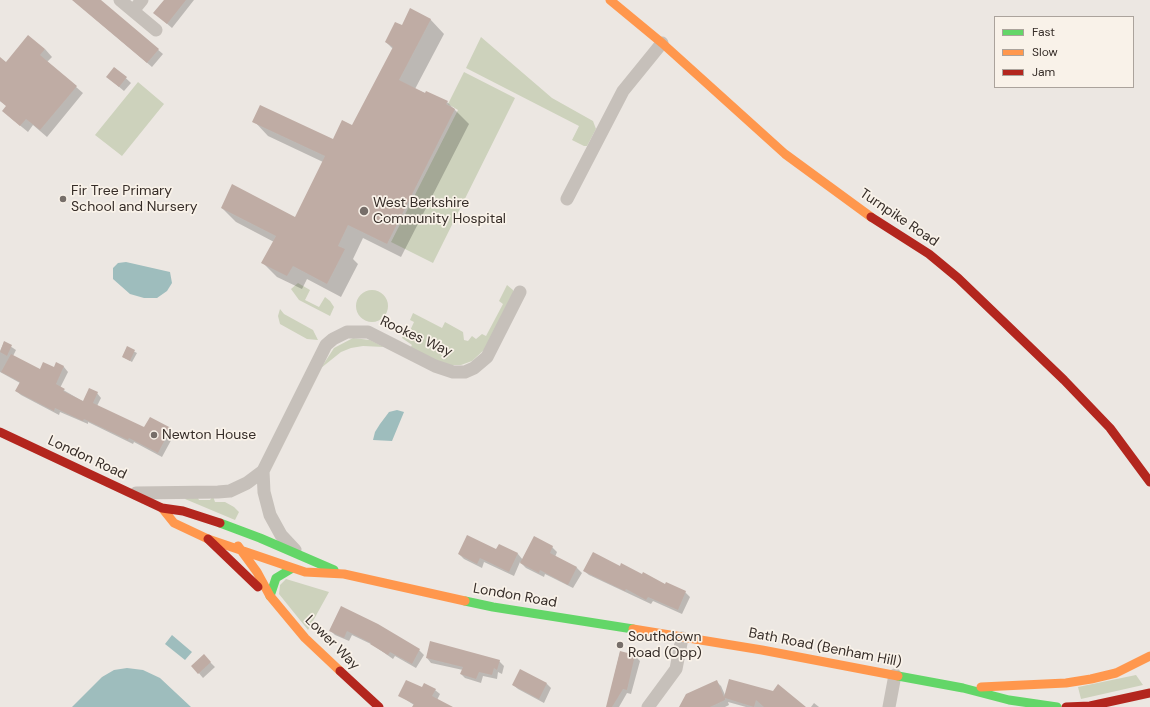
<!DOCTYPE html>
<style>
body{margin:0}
#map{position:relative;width:1150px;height:707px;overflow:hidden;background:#ece7e2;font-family:"DM Sans",sans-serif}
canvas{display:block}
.legend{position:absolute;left:994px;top:16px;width:140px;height:72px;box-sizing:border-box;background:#f9f2e9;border:1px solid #aba39c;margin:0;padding:5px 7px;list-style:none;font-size:12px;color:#362d28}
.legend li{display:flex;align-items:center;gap:8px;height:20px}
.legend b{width:20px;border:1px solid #aba39c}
</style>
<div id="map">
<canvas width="1150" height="707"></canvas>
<ul class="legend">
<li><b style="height:5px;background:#63d668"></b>Fast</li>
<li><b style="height:5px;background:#ff974d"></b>Slow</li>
<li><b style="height:5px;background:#b3261e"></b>Jam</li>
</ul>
</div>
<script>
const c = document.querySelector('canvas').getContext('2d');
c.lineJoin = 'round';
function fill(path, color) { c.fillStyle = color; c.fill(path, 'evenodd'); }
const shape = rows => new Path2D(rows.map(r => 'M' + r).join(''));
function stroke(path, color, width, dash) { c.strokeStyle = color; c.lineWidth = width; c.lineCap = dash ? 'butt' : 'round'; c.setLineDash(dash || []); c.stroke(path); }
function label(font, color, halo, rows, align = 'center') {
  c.font = font + ' "DM Sans",sans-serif'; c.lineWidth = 3.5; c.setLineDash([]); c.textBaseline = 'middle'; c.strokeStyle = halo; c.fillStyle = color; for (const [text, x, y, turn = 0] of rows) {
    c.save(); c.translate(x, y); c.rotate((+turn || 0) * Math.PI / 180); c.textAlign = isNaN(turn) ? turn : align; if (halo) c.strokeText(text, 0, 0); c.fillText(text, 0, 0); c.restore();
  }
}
fill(shape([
 [481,37,552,98,593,121,596,129,587,146,584,146,572,140,579,126,466,68],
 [464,72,515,98,433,263,391,242,458,110,448,104],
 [138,82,164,104,122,156,95,135],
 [298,283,310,290,305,300,319,307,325,297,330,301,334,307,330,316,299,300,291,289],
 [507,285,513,290,513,294,485,349,472,361,461,365,450,365,439,362,410,348,412,345,402,338,403,333,408,335,414,322,410,320,413,313,442,328,445,322,463,332,464,340,468,341,472,336,476,339,482,334,486,336,503,304,499,301],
 '356 306a16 16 0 1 1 32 0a16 16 0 1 1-32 0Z',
 [280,309,284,314,313,330,318,340,307,339,280,324,278,316],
 [353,338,370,340,384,347,363,346,351,348,341,352,321,368,334,348],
 [197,496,199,500,210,500,213,496,215,502,225,502,234,507,239,512,235,520,185,499,186,497],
 [286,579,329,592,308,630,279,594,280,585],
 [1136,675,1143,685,1081,699,1078,687]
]), '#cdd2bc');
fill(shape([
 [126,262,170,272,172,283,167,291,157,298,144,298,130,294,113,279,113,268,118,263],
 [397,410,404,412,392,441,373,440,375,432,380,424,389,412],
 [172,635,192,652,185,660,165,644],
 [127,668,143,670,160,678,191,707,72,707,102,677,114,670]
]), '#9ebdbd');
fill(shape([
 [73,0,100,0,163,54,152,67],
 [165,0,194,0,172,28,159,17],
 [430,19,444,34,415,89,447,102,469,124,401,257,363,238,353,259,358,264,341,297,307,279,302,289,277,277,263,263,274,242,236,222,222,208,295,219,323,162,268,136,254,121,334,140,352,127,393,49,386,42,402,27],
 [45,49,52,57,47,62,83,93,47,137,33,125,28,132,11,118,7,106,0,101,0,58,6,63],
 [115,68,131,83,124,91,112,81],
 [4,342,16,350,13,356,40,370,54,368,57,364,64,367,68,372,60,388,84,402,97,393,101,398,97,406,145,429,170,429,175,433,162,457,134,442,133,444,88,422,88,424,60,412,59,415,21,395,16,391,20,383,0,372,0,351],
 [127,348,137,353,132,362,123,357],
 [499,545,518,554,523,560,552,547,557,552,555,557,577,568,582,573,573,588,545,574,544,577,526,568,520,562,514,576,484,562,482,568,464,559,459,554,497,551],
 [620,567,685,592,690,597,682,614,653,601,651,604,589,575,584,571],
 [341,608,419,650,424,655,416,668,395,656,393,659,373,645,352,635,349,641,335,635,330,630],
 [620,652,635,656,640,661,631,694,627,693,619,707,607,707],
 [204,656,215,667,203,678,193,666],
 [427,658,499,661,504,666,502,674,498,672,497,679,483,676,481,683,465,678,461,674,463,670,431,663],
 [716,681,721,686,725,695,805,707,746,707,728,702,729,705,725,707,680,707],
 [547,684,551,688,544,703,518,689,513,685],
 [422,689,435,690,440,694,437,700,451,707,414,707,414,705,399,695],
 [814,703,819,707,811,707]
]), '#0003');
fill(shape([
 [72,0,101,0,159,49,147,63],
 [164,0,186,0,167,24,153,13],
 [410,8,431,19,399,80,425,93,426,91,448,101,446,104,455,109,387,244,348,225,338,246,345,249,327,284,293,266,287,276,261,263,276,236,221,208,232,184,295,217,325,156,252,122,260,105,333,139,342,120,352,125,393,47,385,42,395,22,402,25],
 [28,35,45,49,40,55,77,86,40,130,26,119,20,126,2,111,6,106,0,101,0,57,6,62],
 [114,67,127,77,119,87,106,77],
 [4,341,12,345,7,356,0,352],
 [127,346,135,350,130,361,122,357],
 [11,354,40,369,43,362,54,367,56,362,64,366,56,384,65,389,63,391,83,401,89,388,98,392,93,403,144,427,150,417,171,428,158,453,129,438,128,440,84,419,83,421,55,408,54,411,15,391,20,382,1,372],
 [467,535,496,549,499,544,518,553,509,572,480,558,477,564,458,554],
 [534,536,553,546,550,553,577,567,568,585,540,570,539,573,520,563],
 [593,552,620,566,621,563,642,574,643,572,665,584,666,582,686,591,678,610,648,597,646,600,626,589,625,591,583,571],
 [341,606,378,624,420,649,412,664,390,652,388,655,370,644,371,643,347,631,344,638,329,631],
 [430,641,500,660,497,670,494,668,492,675,479,672,476,679,460,674,463,667,426,658],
 [620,651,635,655,627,690,623,689,612,707,606,707],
 [204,654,211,662,198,674,191,666],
 [520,669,547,683,539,699,512,685],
 [729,679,773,691,778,684,806,707,764,707,756,700,754,707,725,698,725,700,710,707,679,707,686,694,717,680,724,697],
 [406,680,422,687,424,683,436,689,432,696,453,707,412,707,414,704,398,696]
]), '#bfaca4');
stroke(shape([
 [120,0,156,30],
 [133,11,142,0],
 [567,199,623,91,662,43],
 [263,471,264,492,270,515,281,535,295,550],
 [136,493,218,492,230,491,247,483,263,471,326,345,333,339,347,332,368,332,435,366,453,372,465,372,474,368,487,357,520,292],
 [648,707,676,669,682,638],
 [889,707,895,675]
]), '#c6c0ba', 13);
stroke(shape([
 [220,523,260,538,334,570],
 [270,596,276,578,291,569],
 [465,601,493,607,633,629],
 [898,676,963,688,1009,700,1057,707]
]), '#63d668', 9);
stroke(shape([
 [610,0,662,43,785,154,871,217],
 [162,508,174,523,208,539,305,572,344,574,465,601],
 [238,546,257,572,270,596,305,638,340,671],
 [633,629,762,650,898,676],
 [981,687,1066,683,1091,679,1116,673,1150,656]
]), '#ff974d', 9);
stroke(shape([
 [871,217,929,254,958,278,1064,380,1110,428,1150,482],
 [0,432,162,508,183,511,220,523],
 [208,539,258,587],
 [340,671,379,707],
 [1066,707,1090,706,1150,693]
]), '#b3261e', 9);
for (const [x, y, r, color] of [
 [63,199,4,"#766e69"],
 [364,211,5,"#766e69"],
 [154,435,4,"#766e69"],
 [620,645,4,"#766e69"]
]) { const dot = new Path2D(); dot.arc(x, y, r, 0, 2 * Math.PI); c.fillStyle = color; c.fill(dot); stroke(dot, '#f9f2e9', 1.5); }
label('14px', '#362d28', '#f9f2e9', [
 ["Fir Tree Primary",71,191],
 ["School and Nursery",71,207],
 ["West Berkshire",373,203],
 ["Community Hospital",373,219],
 ["Newton House",162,435],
 ["Southdown",628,637],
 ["Road (Opp)",628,653]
], 'left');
label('14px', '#362d28', '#f9f2e9', [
 ["Turnpike Road",899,218,34],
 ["Rookes Way",416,337,25],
 ["London Road",87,458,25],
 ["London Road",515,596,10],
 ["Lower Way",332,643,45],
 ["Bath Road (Benham Hill)",825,648,11]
]);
</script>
